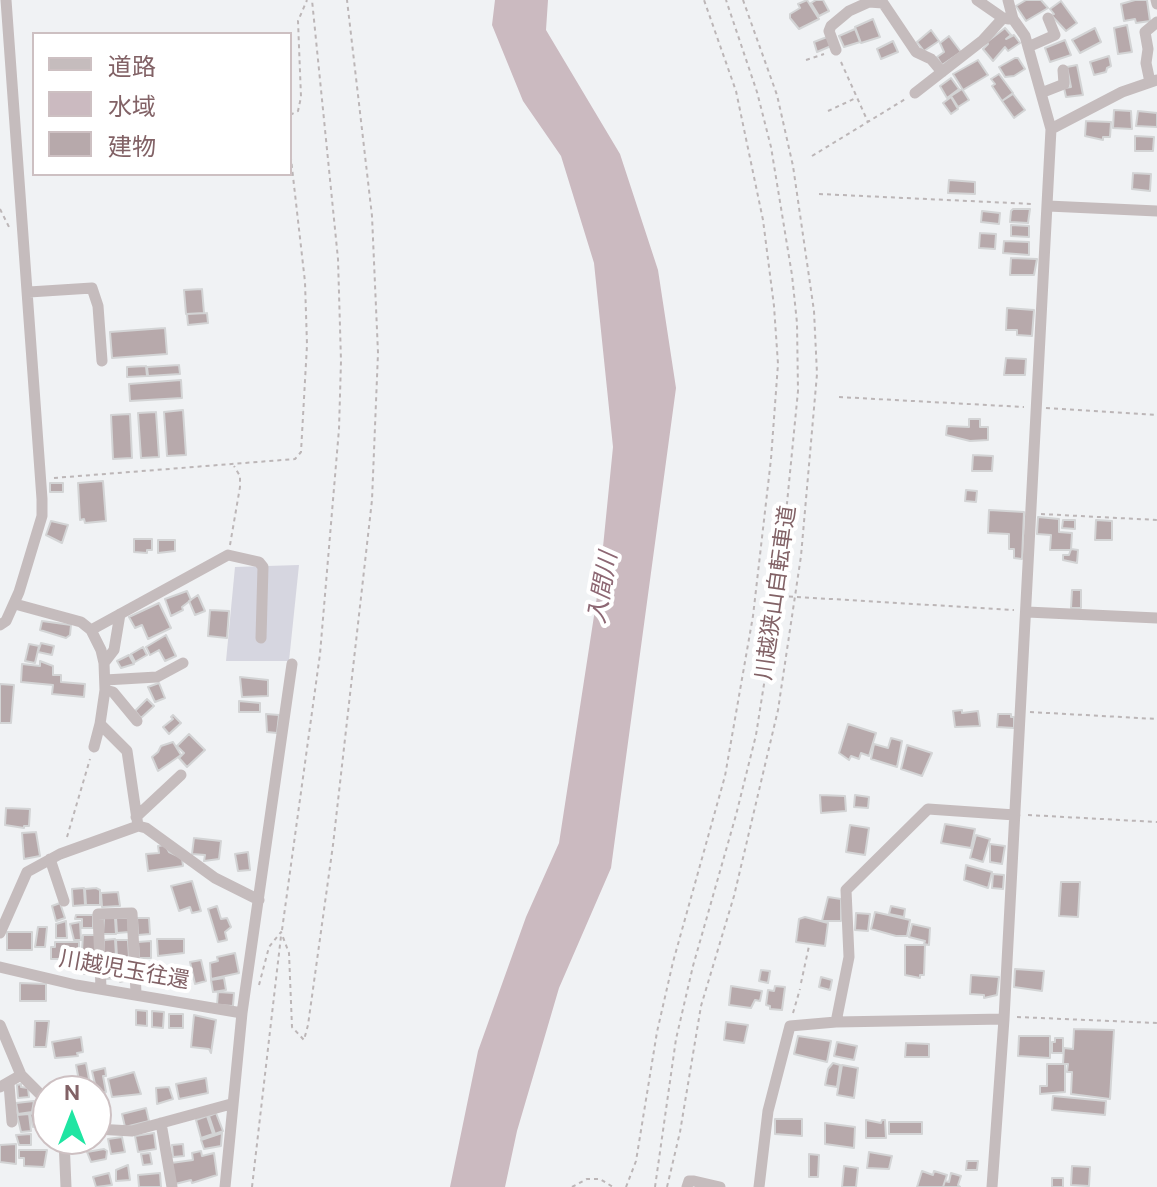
<!DOCTYPE html>
<meta charset="utf-8">
<style>
body{margin:0}
#map{position:relative;width:1157px;height:1187px;overflow:hidden;background:#f0f2f4;font-family:"DM Sans","Noto Sans JP",sans-serif}
canvas{display:block}
.legend{position:absolute;left:32px;top:32px;width:260px;height:144px;box-sizing:border-box;background:#fff;border:2px solid #cdc0c2;margin:0;padding:10px 14px;list-style:none;font-size:24px;color:#826266}
.legend li{display:flex;align-items:center;gap:16px;height:40px}
.legend b{width:40px;border:2px solid #cdc0c2}
.north{position:absolute;left:32px;top:1075px;width:80px;height:80px;box-sizing:border-box;background:#fff;border:2px solid #cdc0c2;border-radius:50%;rotate:0deg;font-size:22px;font-weight:700;line-height:32px;text-align:center;color:#826266}
.north::after{content:'';display:block;margin:auto;width:28px;height:36px;background:#1fe5a2;clip-path:polygon(50% 0,100% 100%,50% 72%,0 100%)}
</style>
<div id="map">
<canvas width="1157" height="1187"></canvas>
<ul class="legend">
<li><b style="height:10px;background:#c5bcbd"></b>道路</li>
<li><b style="height:22px;background:#cbbac0"></b>水域</li>
<li><b style="height:22px;background:#b7a9ab"></b>建物</li>
</ul>
<div class="north">N</div>
</div>
<script>
const c = document.querySelector('canvas').getContext('2d');
c.lineJoin = 'round';
function fill(path, color) { c.fillStyle = color; c.fill(path, 'evenodd'); }
const shape = rows => new Path2D(rows.map(r => 'M' + r).join(''));
function stroke(path, color, width, dash) { c.strokeStyle = color; c.lineWidth = width; c.lineCap = dash ? 'butt' : 'round'; c.setLineDash(dash || []); c.stroke(path); }
function label(font, color, halo, rows, align = 'center') {
  c.font = font + ' "DM Sans","Noto Sans JP",sans-serif'; c.lineWidth = 8; c.setLineDash([]); c.textBaseline = 'middle'; c.strokeStyle = halo; c.fillStyle = color; for (const [text, x, y, turn = 0] of rows) {
    c.save(); c.translate(x, y); c.rotate((+turn || 0) * Math.PI / 180); c.textAlign = isNaN(turn) ? turn : align; if (halo) c.strokeText(text, 0, 0); c.fillText(text, 0, 0); c.restore();
  }
}
fill(shape([
 [299,565,289,661,226,661,235,567]
]), '#d6d6e0');
fill(shape([
 [495,0,548,0,546,30,620,154,658,270,676,388,611,868,559,988,517,1131,505,1187,450,1187,478,1051,526,917,559,843,600,577,613,447,594,263,561,156,523,101,492,25]
]), '#cbbac0');
const building = shape([
 [807,0,819,19,799,29,790,18,790,14,800,8,798,4,807,0],
 [816,0,823,0,829,11,819,16,811,3,816,0],
 [1026,0,1041,0,1048,8,1026,21,1016,6,1026,0],
 [1135,0,1147,0,1150,21,1136,23,1135,19,1124,21,1121,4,1135,0],
 [1061,1,1077,23,1066,31,1051,15,1054,14,1050,9,1061,1],
 [873,19,880,37,861,43,855,27,873,19],
 [1127,25,1132,52,1118,54,1114,28,1127,25],
 [1005,28,1011,35,1006,39,1014,35,1020,43,1008,51,1005,47,993,61,983,49,988,44,987,42,1005,28],
 [1095,28,1101,42,1080,53,1072,40,1095,28],
 [855,29,860,42,844,47,839,36,855,29],
 [931,30,939,41,924,51,917,42,931,30],
 [949,36,961,52,942,65,937,57,944,52,940,43,949,36],
 [827,37,831,46,817,52,814,42,827,37],
 [1065,40,1071,55,1050,62,1045,48,1065,40],
 [893,41,898,52,881,59,877,49,893,41],
 [1109,56,1111,66,1107,68,1106,72,1094,75,1090,62,1109,56],
 [1015,58,1018,58,1025,69,1014,76,1005,77,999,67,1015,58],
 [978,60,988,75,963,90,953,74,978,60],
 [1077,65,1083,95,1066,97,1064,88,1071,87,1067,67,1077,65],
 [999,74,1013,93,1002,101,992,86,995,84,991,79,999,74],
 [951,78,959,89,947,98,940,86,951,78],
 [962,89,969,100,958,107,951,96,962,89],
 [1013,94,1025,110,1014,118,1002,101,1013,94],
 [951,97,958,109,951,114,943,103,951,97],
 [1114,110,1131,111,1132,129,1113,128,1114,110],
 [1138,111,1157,113,1157,127,1136,126,1138,111],
 [1086,121,1111,122,1110,137,1103,137,1103,140,1085,136,1086,121],
 [1135,136,1154,137,1153,151,1135,151,1135,136],
 [1133,173,1151,174,1150,191,1132,189,1133,173],
 [949,180,975,182,975,194,948,193,949,180],
 [1013,209,1030,209,1028,223,1010,222,1011,211,1013,209],
 [982,211,1000,213,999,224,981,222,982,211],
 [1011,225,1029,226,1029,237,1011,236,1011,225],
 [980,233,996,234,995,249,979,248,980,233],
 [1004,241,1029,242,1029,255,1003,253,1004,241],
 [1011,258,1037,259,1034,275,1010,275,1011,258],
 [202,289,204,313,186,314,184,290,202,289],
 [1007,308,1034,310,1032,336,1017,335,1017,330,1006,330,1007,308],
 [207,313,208,323,188,325,187,314,207,313],
 [165,328,167,354,112,358,110,332,165,328],
 [1006,358,1026,359,1025,375,1004,375,1006,358],
 [179,365,180,374,148,376,147,367,179,365],
 [146,366,147,376,127,377,127,367,146,366],
 [181,380,182,398,130,401,129,384,181,380],
 [183,410,186,455,167,456,164,412,183,410],
 [156,412,159,457,141,458,138,413,156,412],
 [130,414,132,458,113,459,111,415,130,414],
 [969,419,980,419,980,427,988,427,988,440,970,441,946,435,947,426,969,427,969,419],
 [973,455,993,456,992,471,972,471,973,455],
 [103,481,106,521,85,523,84,519,80,520,78,483,103,481],
 [50,483,63,483,63,492,50,492,50,483],
 [966,490,977,491,976,502,965,501,966,490],
 [989,510,1024,512,1022,559,1014,558,1014,549,1009,549,1009,534,988,533,989,510],
 [1038,517,1059,519,1059,532,1072,533,1071,550,1050,550,1051,535,1037,534,1038,517],
 [1063,520,1075,520,1075,529,1062,528,1063,520],
 [1096,520,1112,521,1112,540,1095,540,1096,520],
 [51,521,68,525,62,543,46,535,51,521],
 [134,539,152,539,152,550,147,550,147,553,134,552,134,539],
 [158,540,175,540,175,551,158,553,158,540],
 [1071,549,1078,550,1077,563,1063,560,1063,555,1069,555,1071,549],
 [1072,590,1081,590,1081,608,1071,608,1072,590],
 [187,591,191,600,182,607,183,610,171,616,165,599,187,591],
 [198,595,205,611,195,615,189,601,198,595],
 [159,603,171,628,148,639,142,625,135,628,129,617,159,603],
 [210,610,229,611,227,638,208,636,210,610],
 [42,621,71,625,70,635,66,638,40,630,42,621],
 [166,635,176,656,165,661,159,650,150,655,146,647,166,635],
 [41,643,54,646,52,655,38,652,41,643],
 [29,644,39,646,35,663,25,661,29,644],
 [143,647,147,655,135,662,131,654,143,647],
 [129,655,134,664,121,668,117,661,129,655],
 [40,661,53,666,53,675,61,675,61,682,85,684,84,697,52,694,53,685,21,682,22,664,40,666,40,661],
 [240,677,268,680,268,696,242,697,240,677],
 [159,683,165,698,155,702,148,687,159,683],
 [0,684,14,685,11,723,0,723,0,684],
 [147,699,154,706,141,718,135,711,147,699],
 [239,701,260,703,260,712,239,712,239,701],
 [962,710,962,713,978,711,980,726,955,727,953,711,962,710],
 [266,714,279,715,277,733,267,732,266,714],
 [998,714,1011,714,1011,717,1014,717,1014,728,997,727,998,714],
 [173,715,181,723,169,734,163,727,173,719,171,717,173,715],
 [848,724,876,733,869,756,861,753,859,759,851,756,849,760,839,753,848,724],
 [189,734,205,750,187,767,179,758,184,753,177,746,189,734],
 [891,738,902,741,897,767,871,759,874,744,888,748,891,738],
 [173,742,181,755,158,771,152,757,158,752,161,746,173,742],
 [907,745,932,753,922,776,901,769,907,745],
 [820,795,845,796,846,811,821,813,820,795],
 [855,795,869,797,868,808,854,807,855,795],
 [6,808,30,809,29,826,24,826,24,828,5,825,6,808],
 [945,824,975,829,971,848,941,843,945,824],
 [850,825,869,828,865,855,846,852,850,825],
 [36,832,40,856,24,859,22,833,36,832],
 [976,835,990,839,983,862,970,858,976,835],
 [194,838,221,841,219,859,204,861,205,855,192,854,194,838],
 [990,844,1005,846,1002,864,990,862,990,844],
 [165,845,169,852,182,858,183,866,148,871,146,854,159,853,158,846,165,845],
 [248,852,250,870,238,871,235,854,248,852],
 [966,865,992,872,988,888,964,880,966,865],
 [993,874,1004,875,1003,889,992,888,993,874],
 [192,881,201,911,192,913,190,907,179,911,171,886,192,881],
 [1061,882,1080,882,1078,917,1059,916,1061,882],
 [84,888,85,905,73,906,72,889,84,888],
 [96,888,100,890,100,905,86,905,85,889,96,888],
 [118,892,120,906,102,907,101,893,118,892],
 [828,897,841,899,841,921,822,921,828,897],
 [60,903,65,918,56,921,52,906,60,903],
 [217,906,221,919,227,918,231,927,225,932,227,940,218,942,208,909,217,906],
 [891,906,905,909,904,917,889,914,891,906],
 [875,912,910,920,907,936,896,936,871,929,875,912],
 [856,913,870,914,868,931,855,930,856,913],
 [76,915,93,915,93,928,82,928,82,919,75,919,76,915],
 [805,917,828,923,825,946,796,942,799,919,805,917],
 [104,918,115,918,116,934,103,934,104,918],
 [116,918,128,918,129,932,117,933,116,918],
 [137,918,149,918,150,934,138,935,137,918],
 [66,921,67,938,56,938,56,924,66,921],
 [80,922,81,940,74,940,70,924,80,922],
 [912,924,930,928,929,945,924,944,925,941,909,937,912,924],
 [38,927,47,927,45,947,35,947,38,927],
 [7,932,32,932,32,950,7,950,7,932],
 [83,935,95,935,95,951,82,951,83,935],
 [115,939,116,956,104,957,104,940,115,939],
 [157,939,184,939,184,953,158,956,157,939],
 [116,940,128,940,129,957,127,958,117,957,116,940],
 [151,941,151,958,139,958,138,942,151,941],
 [55,942,79,942,79,959,51,959,51,947,55,947,55,942],
 [905,945,925,945,924,975,920,975,920,978,905,975,905,945],
 [235,953,239,973,211,979,210,963,218,961,217,957,235,953],
 [84,958,95,958,95,973,84,974,84,958],
 [201,960,206,981,195,984,190,962,201,960],
 [105,962,116,962,117,978,106,979,105,962],
 [130,963,131,979,120,982,118,964,130,963],
 [140,965,151,965,152,983,140,982,140,965],
 [1015,969,1044,971,1042,991,1014,987,1015,969],
 [761,970,770,971,768,983,759,981,761,970],
 [971,975,999,977,997,995,984,998,984,995,970,994,971,975],
 [821,977,832,980,830,990,819,987,821,977],
 [224,978,226,990,213,992,211,980,224,978],
 [20,983,46,984,46,1001,20,1001,20,983],
 [731,986,762,991,760,1001,755,1000,751,1008,729,1005,731,986],
 [775,986,785,987,782,1010,770,1009,770,1006,766,1005,768,990,774,991,775,986],
 [218,992,234,993,233,1006,217,1005,218,992],
 [136,1010,147,1011,147,1026,136,1025,136,1010],
 [152,1011,164,1012,163,1028,152,1027,152,1011],
 [169,1014,183,1014,183,1028,169,1028,169,1014],
 [194,1015,216,1020,211,1053,209,1049,191,1047,194,1015],
 [35,1021,49,1021,46,1047,34,1047,35,1021],
 [726,1022,748,1025,744,1043,724,1040,726,1022],
 [1074,1029,1114,1030,1110,1099,1071,1094,1072,1072,1067,1072,1068,1064,1063,1064,1064,1048,1073,1049,1074,1029],
 [798,1036,831,1041,827,1062,794,1054,798,1036],
 [1019,1036,1050,1036,1050,1058,1018,1056,1019,1036],
 [81,1037,83,1052,77,1053,78,1056,55,1058,52,1042,81,1037],
 [1055,1038,1063,1038,1063,1053,1052,1053,1052,1042,1055,1042,1055,1038],
 [837,1042,857,1046,854,1060,834,1056,837,1042],
 [906,1043,929,1044,929,1057,905,1057,906,1043],
 [86,1063,90,1084,80,1086,76,1065,86,1063],
 [833,1063,840,1065,837,1087,825,1085,828,1069,833,1063],
 [1047,1064,1065,1064,1065,1092,1040,1094,1040,1086,1047,1086,1047,1064],
 [842,1065,858,1068,854,1098,837,1095,842,1065],
 [105,1068,106,1076,103,1076,106,1092,97,1093,92,1071,105,1068],
 [134,1072,141,1094,112,1097,108,1079,134,1072],
 [206,1078,208,1093,179,1099,176,1084,206,1078],
 [21,1084,21,1087,28,1088,29,1097,18,1098,17,1085,21,1084],
 [169,1087,173,1099,157,1104,156,1088,169,1087],
 [1053,1096,1106,1101,1105,1115,1052,1110,1053,1096],
 [34,1101,32,1112,18,1114,16,1103,34,1101],
 [146,1108,149,1121,125,1127,122,1114,146,1108],
 [43,1112,46,1124,33,1127,30,1114,43,1112],
 [216,1113,223,1131,215,1134,209,1116,216,1113],
 [29,1114,31,1131,21,1132,17,1115,29,1114],
 [207,1116,213,1134,201,1138,196,1120,207,1116],
 [775,1119,802,1119,802,1136,775,1134,775,1119],
 [866,1120,881,1123,882,1120,885,1120,886,1138,866,1138,866,1120],
 [889,1122,922,1122,922,1134,889,1134,889,1122],
 [825,1123,855,1127,854,1148,825,1144,825,1123],
 [154,1133,156,1149,138,1152,135,1136,154,1133],
 [222,1133,221,1146,204,1149,201,1140,222,1133],
 [31,1134,31,1145,19,1145,16,1135,31,1134],
 [122,1137,125,1152,111,1154,108,1139,122,1137],
 [16,1144,16,1164,0,1162,0,1145,16,1144],
 [183,1144,184,1156,173,1157,172,1145,183,1144],
 [104,1149,107,1151,106,1159,91,1162,87,1152,104,1149],
 [19,1150,47,1150,44,1167,24,1166,24,1158,19,1158,19,1150],
 [201,1151,202,1156,214,1153,217,1175,192,1183,191,1180,175,1184,171,1163,193,1160,192,1153,201,1151],
 [869,1152,892,1156,889,1169,867,1168,869,1152],
 [150,1153,152,1164,143,1165,141,1154,150,1153],
 [809,1154,819,1155,818,1177,809,1177,809,1154],
 [967,1161,978,1161,977,1170,966,1170,967,1161],
 [128,1165,130,1180,116,1181,116,1170,128,1165],
 [844,1166,858,1168,856,1187,842,1187,844,1166],
 [1072,1166,1090,1167,1089,1186,1071,1185,1072,1166],
 [922,1171,933,1175,934,1171,947,1175,943,1187,917,1187,922,1171],
 [109,1173,112,1185,96,1187,93,1177,109,1173],
 [160,1173,161,1187,139,1187,138,1175,160,1173],
 [951,1173,961,1176,958,1185,960,1187,943,1187,945,1181,949,1182,951,1173],
 [1052,1178,1063,1178,1063,1187,1052,1187,1052,1178]
]);
fill(building, '#b7a9ab');
stroke(building, '#d3d4d5', 2);
stroke(shape([
 [806,60,824,54],
 [841,62,868,122],
 [828,111,856,98],
 [290,115,298,111,301,97,298,21,307,0],
 [812,156,907,98],
 [819,194,1033,204],
 [0,209,10,229],
 [839,397,1024,407],
 [1046,408,1157,415],
 [54,478,295,459,301,452,307,345,305,282,290,150],
 [1041,514,1157,520],
 [230,545,240,487,240,476,234,466],
 [781,596,1014,610],
 [1030,712,1157,719],
 [1028,815,1157,822],
 [67,837,90,759],
 [282,930,320,654,339,429,341,361,338,259,312,0],
 [801,983,809,946],
 [259,985,269,947,281,932,289,953,292,1027,304,1040,308,1025,333,845,372,500,378,353,372,216,347,0],
 [793,1013,800,989],
 [1017,1017,1157,1023],
 [252,1187,281,936],
 [572,1187,587,1179,600,1179,613,1187],
 [626,1187,636,1161,657,1032,673,962,725,776,753,616,771,459,778,364,774,306,763,220,736,91,704,0],
 [655,1187,676,1039,693,966,736,815,756,735,778,595,798,391,797,323,792,275,771,147,757,92,726,0],
 [667,1187,680,1132,701,1006,734,896,778,710,801,556,817,374,814,311,793,166,777,95,743,0]
]), '#bcb6b7', 2, [4, 4]);
stroke(shape([
 [977,0,1003,18,1009,19],
 [1156,0,1157,4],
 [869,2,883,3,916,52,931,59,942,72],
 [1028,47,1055,35,1048,18],
 [836,50,829,31,831,26,849,11,869,2,867,0],
 [1150,82,1146,63,1148,49,1145,32,1157,22],
 [915,93,983,40,1003,18],
 [1041,93,1064,84,1063,70],
 [1051,129,1122,92,1157,80],
 [1048,206,1157,211],
 [29,292,92,288,98,306,102,361],
 [15,604,81,622,91,630,101,650,104,663,105,690,100,724,127,751,138,826],
 [1027,612,1157,618],
 [0,625,6,621,19,592,42,516,42,499,6,0],
 [91,630,228,555,259,562,263,567,261,638],
 [104,663,114,650,120,614],
 [105,680,157,677,183,663],
 [105,690,113,692,137,721],
 [94,747,100,724],
 [136,817,181,775],
 [50,859,64,901],
 [0,933,27,872,60,854,138,826,146,828,215,878,259,900],
 [0,967,76,985,242,1013],
 [101,988,98,914,132,913,136,993],
 [836,1022,849,957,846,890,928,809,1015,815],
 [0,1025,21,1075],
 [9,1084,12,1122],
 [0,1087,21,1075,48,1102],
 [161,1123,172,1187],
 [96,1129,132,1131,231,1104],
 [64,1139,66,1187],
 [225,1187,242,1013,292,664],
 [687,1187,689,1181,694,1181,720,1187],
 [759,1187,768,1111,790,1026,836,1022,1004,1019],
 [992,1187,1004,1019,1051,129,1025,36,1013,19,1008,0]
]), '#c5bcbd', 11);
label('22px', '#826266', '#fff', [
 ["川越狭山自転車道",777,593,-82],
 ["川越児玉往還",124,971,10]
]);
label('italic 24px', '#8d6773', '#fff', [
 ["入間川",604,588,-80]
]);
</script>
